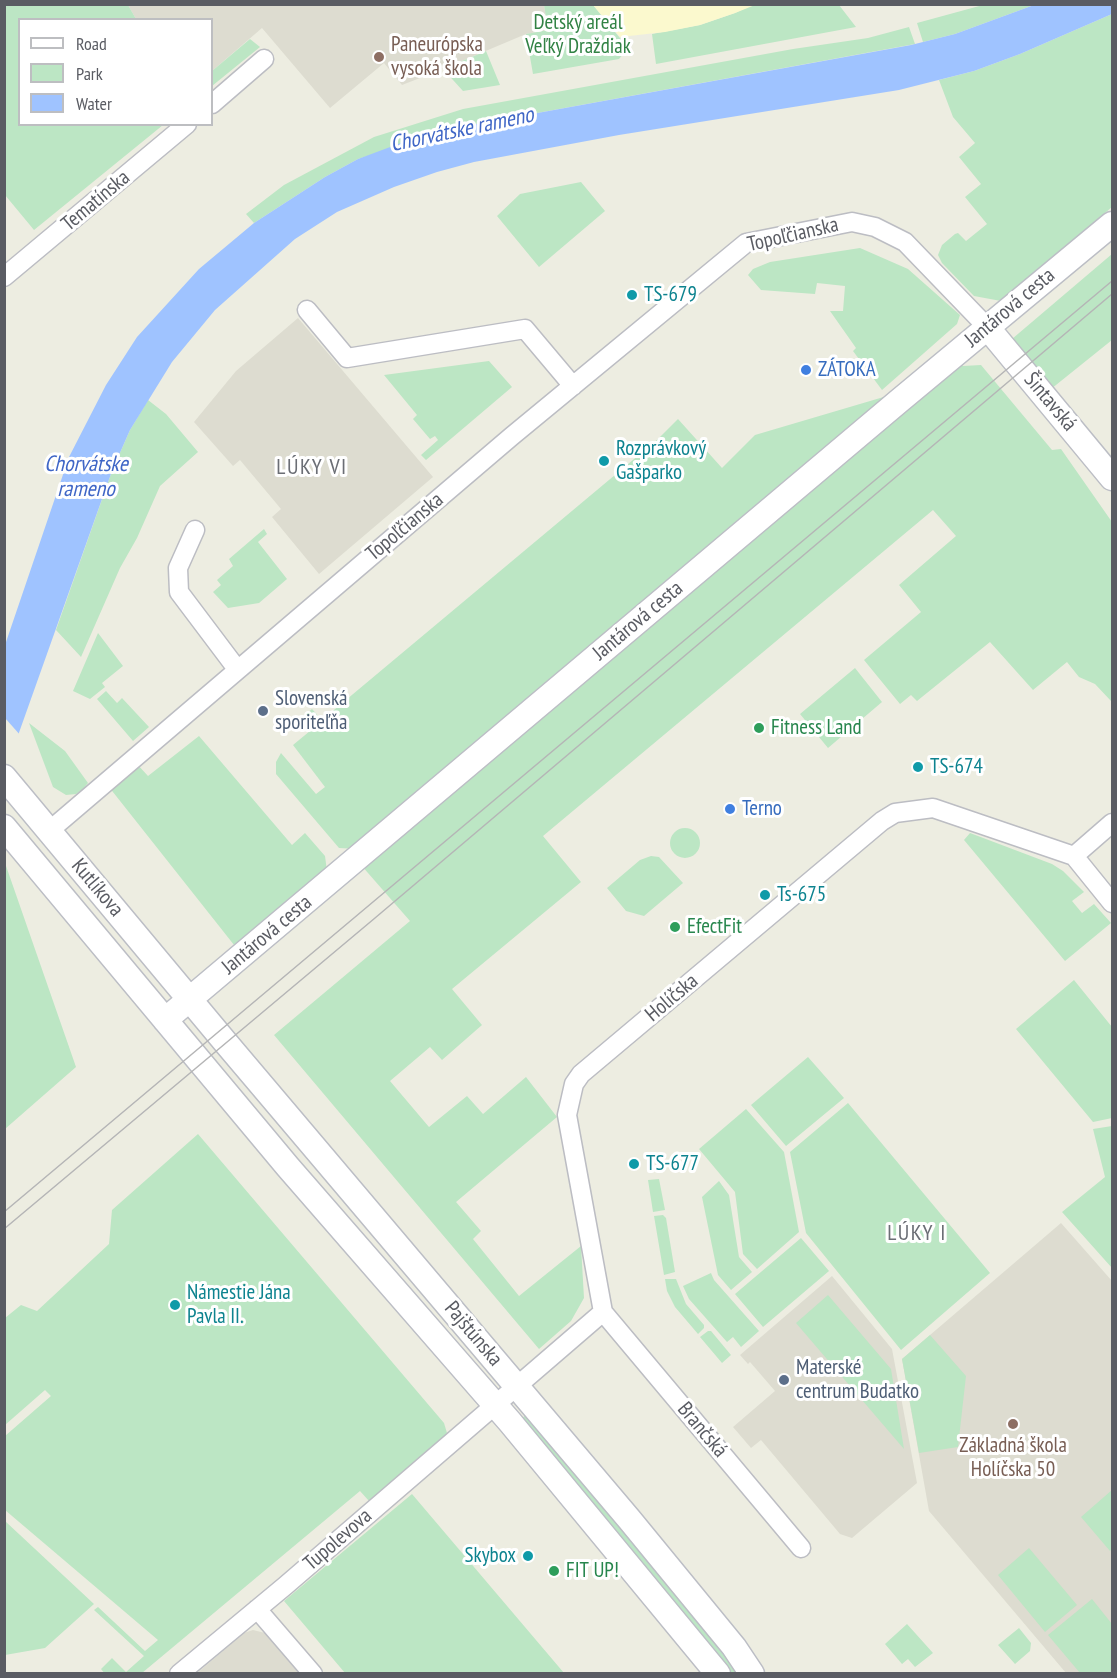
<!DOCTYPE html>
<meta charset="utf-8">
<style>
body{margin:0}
#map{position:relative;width:1117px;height:1678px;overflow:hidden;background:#edede1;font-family:"PT Sans Narrow",sans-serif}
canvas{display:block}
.frame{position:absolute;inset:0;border:6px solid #5a5c63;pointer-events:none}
.legend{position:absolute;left:18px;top:18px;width:195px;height:108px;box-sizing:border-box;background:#fff;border:2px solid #bdbec1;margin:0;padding:8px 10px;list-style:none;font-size:18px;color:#5a5c63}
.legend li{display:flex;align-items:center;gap:12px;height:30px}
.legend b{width:30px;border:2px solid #bdbec1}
</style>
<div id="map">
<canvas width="1117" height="1678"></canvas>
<div class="frame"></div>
<ul class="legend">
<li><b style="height:8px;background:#fff"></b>Road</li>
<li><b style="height:16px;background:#bce6c4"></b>Park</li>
<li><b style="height:16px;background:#9fc3ff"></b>Water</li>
</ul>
</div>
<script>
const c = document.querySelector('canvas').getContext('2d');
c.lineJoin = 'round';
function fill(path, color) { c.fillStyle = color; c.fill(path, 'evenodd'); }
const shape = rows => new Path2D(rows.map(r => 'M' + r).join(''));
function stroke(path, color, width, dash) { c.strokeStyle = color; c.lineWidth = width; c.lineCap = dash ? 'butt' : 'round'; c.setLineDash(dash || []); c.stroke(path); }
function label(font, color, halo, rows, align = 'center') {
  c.font = font + ' "PT Sans Narrow",sans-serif'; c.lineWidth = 6; c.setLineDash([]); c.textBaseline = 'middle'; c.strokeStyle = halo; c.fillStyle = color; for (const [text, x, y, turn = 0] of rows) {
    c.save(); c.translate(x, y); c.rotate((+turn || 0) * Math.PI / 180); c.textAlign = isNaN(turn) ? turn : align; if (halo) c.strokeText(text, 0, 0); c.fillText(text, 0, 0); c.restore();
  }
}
fill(shape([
 [128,5,544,5,548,30,526,34,443,69,402,85,384,63,330,108,262,28,212,71,212,20,136,19],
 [298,318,433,477,319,574,272,517,281,509,240,460,233,466,194,422,236,371],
 [1061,1223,1112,1281,1112,1673,1066,1673,929,1511,902,1359],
 [832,1276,892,1349,917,1483,852,1538,840,1534,761,1440,751,1448,733,1427,775,1391,750,1362,748,1364,740,1355],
 [253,1630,265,1633,303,1674,196,1674,244,1633]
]), '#dddcd0');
fill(shape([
 [755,4,839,5,856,27,656,64,652,34,700,25,735,13],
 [4,5,128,5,136,19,20,20,20,124,163,125,34,230,5,195],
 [544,5,593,5,624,43,625,52,619,59,533,74,526,34,548,30],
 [983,5,1034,5,955,34,923,42,917,23],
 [1112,14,1112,207,1001,301,974,296,942,263,938,255,942,245,955,234,958,233,966,241,987,224,965,197,981,184,959,157,975,143,953,117,939,80,974,71,1020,54],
 [909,27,915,44,466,126,358,159,325,177,254,223,246,214,284,185,374,137,463,109,793,49,868,38],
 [250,39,260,47,212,86,212,71],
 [486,51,500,85,463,91,443,69],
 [581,182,605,211,539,267,497,216,520,194],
 [860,248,908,269,960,315,957,324,882,390,853,351,856,348,830,311,843,311,845,286,817,283,815,294,761,290,748,275,753,269,770,262],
 [1112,254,1112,340,1051,389,1012,339],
 [489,361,512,387,426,460,421,455,438,440,435,436,430,439,413,419,417,415,384,375],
 [958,361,963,366,981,365,1052,450,1061,449,1112,522,1112,706,1111,701,1095,684,1079,677,1067,662,1033,690,990,642,917,701,911,695,900,704,864,660,921,612,899,585,956,536,933,510,543,836,581,882,452,989,482,1025,442,1060,430,1047,390,1081,429,1127,467,1096,483,1114,526,1077,557,1117,456,1202,481,1231,473,1239,519,1296,581,1246,584,1298,571,1321,539,1349,274,1035,410,921,361,865],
 [887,396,358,849,339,848,276,774,276,762,281,753,316,794,325,787,293,745,316,726,306,714,312,709,322,720,658,439,678,419,722,468,755,435],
 [148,400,166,414,198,452,160,486,137,538,120,568,81,657,56,630,112,471,130,430],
 [264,529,267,534,258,542,287,579,259,603,228,608,213,592,221,585,217,580,233,566,229,559],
 [98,633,123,666,102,683,105,687,90,699,73,691],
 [855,668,882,702,828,748,800,714],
 [106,691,117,703,122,698,149,727,133,741,97,699],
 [29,723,65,751,88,783,83,789,76,794,66,795,53,787],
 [199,736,292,845,305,833,325,856,327,871,238,950,109,787,137,764,148,776],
 '670 843a15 15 0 1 1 30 0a15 15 0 1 1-30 0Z',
 [970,833,1052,864,1063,871,1084,892,1072,901,1082,913,1094,904,1111,923,1065,961,964,840],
 [651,856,659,857,683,883,644,916,626,911,607,888,640,860],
 [5,863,76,1067,5,1129,4,1129],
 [1074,980,1112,1027,1112,1118,1093,1122,1016,1029],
 [808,1057,844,1098,786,1146,751,1105],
 [848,1103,990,1273,901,1350,806,1233,790,1152],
 [746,1109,784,1152,799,1232,757,1269,743,1254,735,1192,699,1149],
 [1112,1126,1112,1268,1062,1212,1105,1177,1093,1129],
 [198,1134,444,1423,447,1433,441,1443,369,1501,360,1491,142,1673,105,1674,101,1669,112,1658,126,1672,144,1656,94,1610,98,1607,145,1651,158,1640,5,1510,5,1436,51,1396,45,1390,5,1425,5,1318,21,1305,37,1311,109,1244,112,1210],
 [659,1179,665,1210,653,1212,648,1180],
 [719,1181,729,1195,739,1257,752,1272,731,1290,718,1275,702,1197],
 [663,1215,666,1218,675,1272,664,1275,654,1216],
 [801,1238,829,1271,763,1327,735,1294],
 [711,1273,714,1280,759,1331,741,1347,733,1337,727,1342,689,1299,683,1286],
 [665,1279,676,1279,686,1304,704,1325,704,1328,698,1334,675,1307,667,1291],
 [828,1295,891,1369,904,1449,796,1323],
 [708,1331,711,1331,731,1355,722,1363,700,1337],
 [930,1335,966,1376,958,1447,919,1453,902,1359],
 [528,1413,743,1673,730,1673,678,1608,520,1420],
 [1112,1490,1112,1548,1110,1551,1081,1517],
 [412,1494,564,1673,345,1673,284,1601],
 [5,1521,94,1604,45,1648,5,1655],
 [1029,1548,1077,1605,1045,1632,998,1575],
 [1092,1599,1112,1624,1112,1673,1080,1673,1048,1635],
 [907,1624,933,1653,915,1667,908,1659,902,1664,885,1644],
 [1019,1628,1031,1643,1030,1651,1015,1664,998,1645]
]), '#bce6c4');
fill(shape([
 [593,5,755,5,735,13,700,25,665,32,620,37]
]), '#fbf9ce');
fill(shape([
 [1034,5,1112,5,1112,14,1020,54,974,71,899,90,619,135,474,162,437,172,394,187,337,212,295,239,215,310,172,362,130,430,112,471,5,772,5,645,69,457,106,385,137,337,199,269,254,223,325,177,358,159,417,137,466,126,911,45,955,34]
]), '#9fc3ff');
fill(shape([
 [5,718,21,736,7,773,4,775]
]), '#edede1');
const street = shape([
 [212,104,264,59],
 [4,277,187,124],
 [307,310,347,358,525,329,573,386],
 [195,530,178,568,179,592,237,669],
 [49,831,512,436,746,243,852,222,875,227,905,242,987,327],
 [1074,856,1112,823],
 [603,1312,567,1115,574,1084,581,1074,882,821,895,813,933,808,1074,856,1112,903],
 [603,1312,801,1548],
 [257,1609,313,1674],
 [179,1674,285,1586,603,1312]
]);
const secondary = shape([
 [987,327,1112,478],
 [4,777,226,1043,629,1519,734,1647,752,1674],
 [4,827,288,1167,510,1422,718,1674],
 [165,1020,899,401,1112,224]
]);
stroke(street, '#bcbdc3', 21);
stroke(secondary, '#bcbec5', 27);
stroke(street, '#fff', 18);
stroke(secondary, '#fff', 24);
stroke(shape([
 [4,1212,1112,281],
 [4,1229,375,918,1112,294]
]), '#b5b5b6', 1.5);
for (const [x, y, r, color] of [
 [379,57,6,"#8d6e63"],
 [632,295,6,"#0f9aa8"],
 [806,370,6,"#3f7fe0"],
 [604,461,6,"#0f9aa8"],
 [263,711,6,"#5c6f8a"],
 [759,728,6,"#2e9e5b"],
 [918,767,6,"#0f9aa8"],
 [730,809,6,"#3f7fe0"],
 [765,895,6,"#0f9aa8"],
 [675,927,6,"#2e9e5b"],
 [634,1164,6,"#0f9aa8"],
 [175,1305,6,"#0f9aa8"],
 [784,1380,6,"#5c6f8a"],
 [1013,1424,6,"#8d6e63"],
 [528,1556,6,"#0f9aa8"],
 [554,1571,6,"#2e9e5b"]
]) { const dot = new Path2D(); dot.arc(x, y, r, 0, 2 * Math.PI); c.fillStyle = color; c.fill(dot); stroke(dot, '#fff', 2); }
label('21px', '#318244', '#fff', [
 ["Detský areál",578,23],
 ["Veľký Draždiak",578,47]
]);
label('21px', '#785e54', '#fff', [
 ["Paneurópska",391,45],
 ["vysoká škola",391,69],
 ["Základná škola",1013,1446,"center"],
 ["Holíčska 50",1013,1470,"center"]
], 'left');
label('21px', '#5a5c63', '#fff', [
 ["Tematínska",96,201,-40],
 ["Topoľčianska",793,235,-13],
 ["Jantárová cesta",1010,308,-40],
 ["Šintavská",1050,402,50],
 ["Topoľčianska",405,527,-40],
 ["Jantárová cesta",638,621,-40],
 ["Kutlíkova",97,888,50],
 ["Jantárová cesta",267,935,-40],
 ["Holíčska",672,998,-40],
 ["Pajštúnska",473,1334,50],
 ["Brančská",702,1430,50],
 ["Tupolevova",338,1540,-41]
]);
label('21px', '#0d838f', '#fff', [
 ["TS-679",644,295],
 ["Rozprávkový",616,449],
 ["Gašparko",616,473],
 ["TS-674",930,767],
 ["Ts-675",777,895],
 ["TS-677",646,1164],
 ["Námestie Jána",187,1293],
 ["Pavla II.",187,1317],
 ["Skybox",516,1556,"right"]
], 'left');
label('21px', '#366cbe', '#fff', [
 ["ZÁTOKA",818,370],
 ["Terno",742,809]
], 'left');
label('21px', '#4e5e75', '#fff', [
 ["Slovenská",275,699],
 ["sporiteľňa",275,723],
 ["Materské",796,1368],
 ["centrum Budatko",796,1392]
], 'left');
label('21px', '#27864d', '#fff', [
 ["Fitness Land",771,728],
 ["EfectFit",687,927],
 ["FIT UP!",566,1571]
], 'left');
label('italic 22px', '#3f66c6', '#fff', [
 ["Chorvátske rameno",462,130,-12],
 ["Chorvátske",86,465],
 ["rameno",86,490]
]);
c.letterSpacing = '1.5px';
label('22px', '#6b6e75', '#fff', [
 ["LÚKY VI",312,468],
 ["LÚKY I",917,1234]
]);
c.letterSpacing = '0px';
</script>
